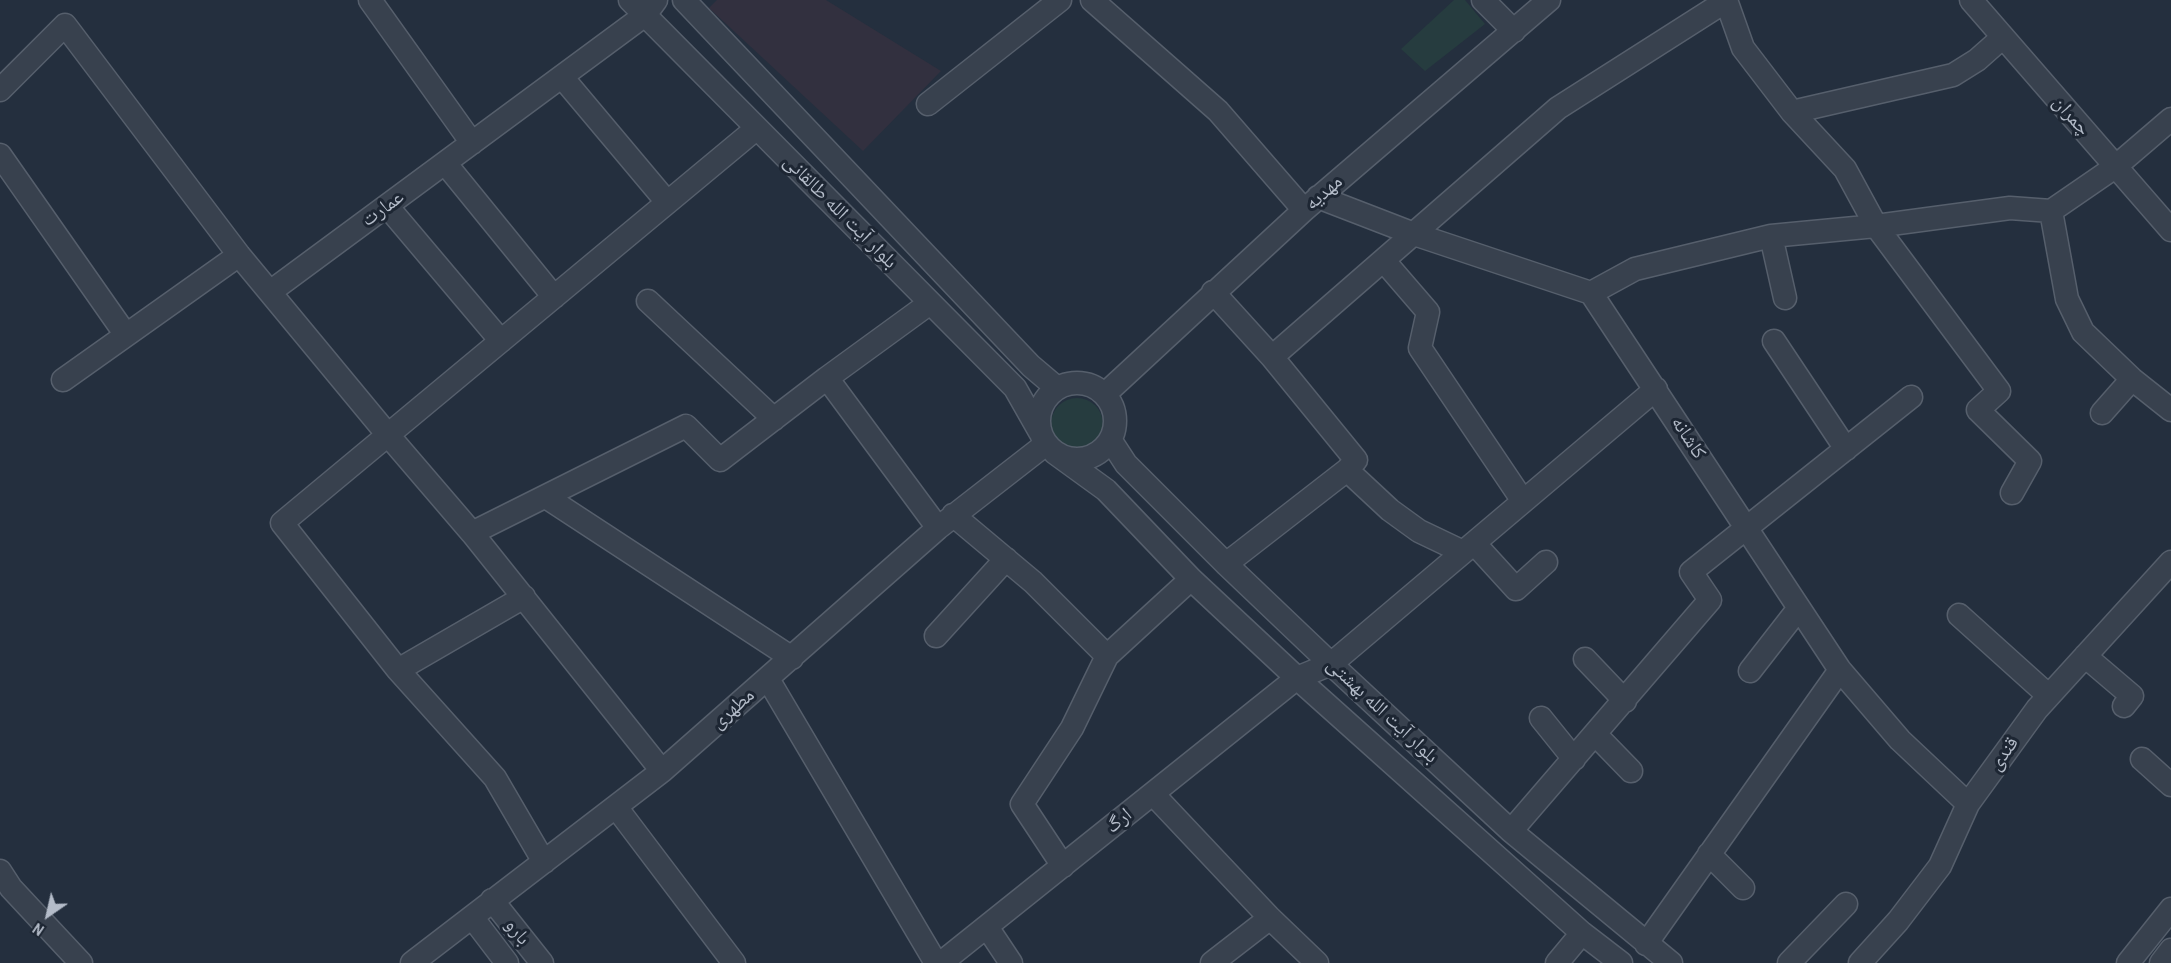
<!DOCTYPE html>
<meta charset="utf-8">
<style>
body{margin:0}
#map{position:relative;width:2171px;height:963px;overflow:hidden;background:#242f3e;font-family:"Archivo Narrow",sans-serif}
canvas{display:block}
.north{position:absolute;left:18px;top:885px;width:60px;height:60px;-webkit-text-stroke:4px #1d2633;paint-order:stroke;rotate:214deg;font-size:16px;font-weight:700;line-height:24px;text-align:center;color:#b4bcc9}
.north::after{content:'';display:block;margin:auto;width:21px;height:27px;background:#b4bcc9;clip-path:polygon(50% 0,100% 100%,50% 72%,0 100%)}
</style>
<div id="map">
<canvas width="2171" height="963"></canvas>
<div class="north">N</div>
</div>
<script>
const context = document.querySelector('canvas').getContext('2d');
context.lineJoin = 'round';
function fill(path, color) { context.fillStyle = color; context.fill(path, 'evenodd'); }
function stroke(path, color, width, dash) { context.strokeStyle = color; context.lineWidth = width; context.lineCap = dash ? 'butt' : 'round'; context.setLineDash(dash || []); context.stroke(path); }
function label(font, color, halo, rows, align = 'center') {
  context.font = font + ' "Archivo Narrow","Noto Naskh Arabic",sans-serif'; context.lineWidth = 6; context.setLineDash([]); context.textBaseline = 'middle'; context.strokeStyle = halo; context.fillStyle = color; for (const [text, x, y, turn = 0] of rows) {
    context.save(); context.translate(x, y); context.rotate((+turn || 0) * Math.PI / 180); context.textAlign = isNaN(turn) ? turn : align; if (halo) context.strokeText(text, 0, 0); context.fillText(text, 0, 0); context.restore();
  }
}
fill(new Path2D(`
 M 717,0 L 826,0 L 941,71 L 863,151 L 709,8 Z`), '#32303f');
fill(new Path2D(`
 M 1454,0 L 1465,0 L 1485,24 L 1425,71 L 1401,49 Z
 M1051 424a26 26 0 1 1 52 0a26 26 0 1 1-52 0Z`), '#263c3f');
const minor = new Path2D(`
 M 370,0 L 472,143
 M 630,0 L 1015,388 L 1040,432
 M 684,0 L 1031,366 L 1057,388
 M 1092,0 L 1218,111 L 1304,210
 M 1483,0 L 1514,31
 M 1726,0 L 1743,48 L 1792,112 L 1845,169 L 1876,226 L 1999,391 L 1978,410 L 2030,461 L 2012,493
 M 1971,0 L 2171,230
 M 562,77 L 667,202
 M 0,90 L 65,25 L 239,255 L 388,435 L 472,533 L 662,771
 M 928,104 L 1060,0
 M 1792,112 L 1953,75 L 1977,60 L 2003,37
 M 0,155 L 126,335
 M 445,163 L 554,297
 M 1318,197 L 1414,234 L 1591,293 L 1840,670 L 1900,740 L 1968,804
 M 387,206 L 501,341
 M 2051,211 L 2067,299 L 2083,332 L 2132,379 L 2171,410
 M 1771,236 L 1785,298
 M 1384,261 L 1428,312 L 1420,348 L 1523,501
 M 270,292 L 645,15 L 656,0
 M 1213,292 L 1272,357 L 1356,460 L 1347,470 L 1226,564
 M 1591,293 L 1635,269 L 1771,236 L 1876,226 L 2010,208 L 2051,211 L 2115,167 L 2171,119
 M 648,301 L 774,419
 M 1774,341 L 1846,449
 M 1272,357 L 1558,108 L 1726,1
 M 827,378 L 938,528
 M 63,380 L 239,255
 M1039 421a38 38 0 1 1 76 0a38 38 0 1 1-76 0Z
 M 1105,394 L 1304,210 L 1549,0
 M 2102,413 L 2132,379
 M 1111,441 L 1126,464 L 1226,564 L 1331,664 L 1511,831 L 1671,963
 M 1055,453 L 1106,490 L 1191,579 L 1297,678 L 1582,933 L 1621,963
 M 1347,470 L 1390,510 L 1419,531 L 1463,552
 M 546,497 L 792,658
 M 953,515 L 1033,582 L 1107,656
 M 472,533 L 686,426 L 720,460 L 827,378 L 930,303
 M 1474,543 L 1516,589 L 1546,562
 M 1959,615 L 2049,696
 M 936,636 L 1006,559
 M 2085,656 L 2132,696 L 2124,706
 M 1585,659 L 1625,701
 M 398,670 L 524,597
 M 1750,671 L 1799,608
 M 768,679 L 936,963
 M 1541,718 L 1574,759
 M 1595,734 L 1631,771
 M 2142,759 L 2171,785
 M 1153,794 L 1270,918 L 1317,963
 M 616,807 L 734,963
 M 1511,831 L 1710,600 L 1691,572 L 1911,397
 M 1709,854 L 1743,888
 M 544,862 L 495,778 L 398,670 L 282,523 L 757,128
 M 1063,866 L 1022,804 L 1072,728 L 1107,656 L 1191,579
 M 0,871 L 11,888 L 81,963
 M 492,900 L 542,963
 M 472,917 L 507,963
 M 987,927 L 1011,963
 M 1646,944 L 1840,670
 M 412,963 L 662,771 L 938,528 L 1046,444
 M 941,963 L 1297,678 L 1331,664 L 1656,389
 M 1212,963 L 1270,918
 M 1557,963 L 1582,933
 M 1789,963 L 1846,904
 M 1860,963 L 1898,921 L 1940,866 L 1968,804 L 2037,709 L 2171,562
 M 2128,963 L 2171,909
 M 2161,963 L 2171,950`);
stroke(minor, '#565f6c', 25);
stroke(minor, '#38414e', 22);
label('20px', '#b4bcc9', '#1d2633', [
 ["چمران",2071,116,49],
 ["مهدیه",1324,193,-41],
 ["عمارت",383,209,-36],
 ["بلوار آیت الله طالقانی",840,212,45],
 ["کاشانه",1688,438,57],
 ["مطهری",733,709,-41],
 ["بلوار آیت الله بهشتی",1382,711,43],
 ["قندی",2004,754,-54],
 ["ارگ",1119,821,-39],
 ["بارو",517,932,51]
]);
</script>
